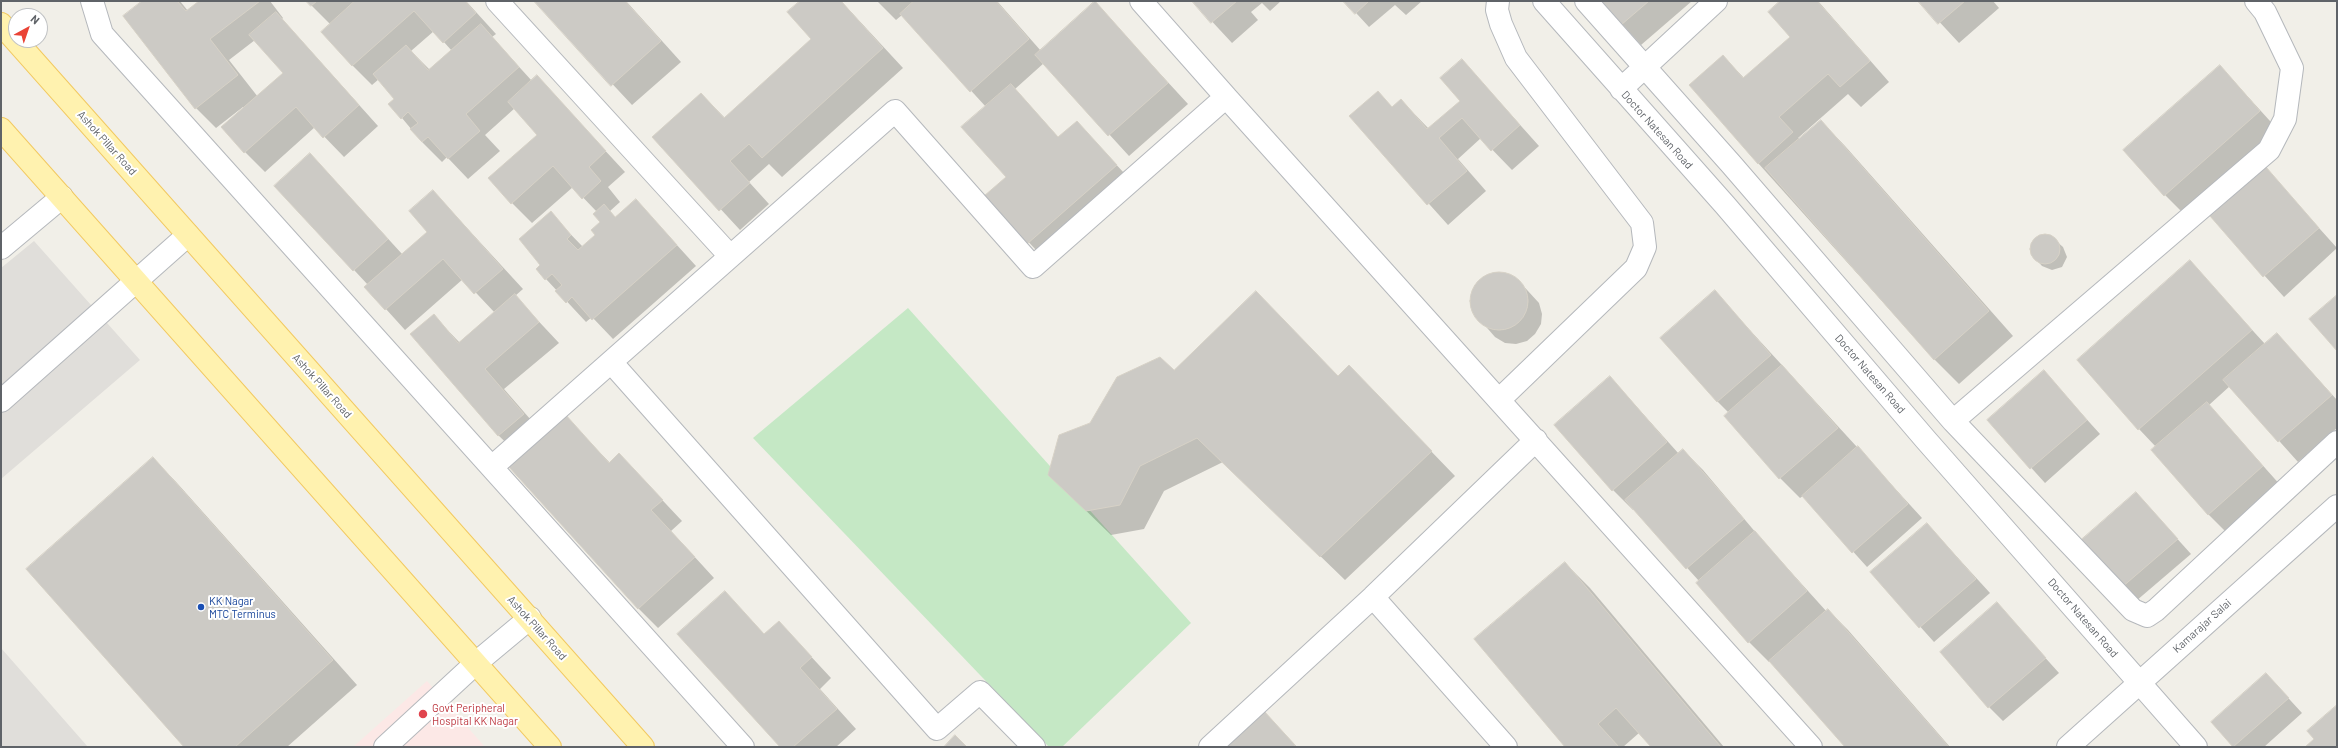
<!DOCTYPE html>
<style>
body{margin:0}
#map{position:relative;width:2338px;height:748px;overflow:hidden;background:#f1efe8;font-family:Barlow,sans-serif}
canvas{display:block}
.frame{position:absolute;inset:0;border:2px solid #5f6368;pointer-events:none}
.north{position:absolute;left:8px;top:8px;width:40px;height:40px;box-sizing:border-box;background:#fff;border:1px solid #bfc1c3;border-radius:50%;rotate:40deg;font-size:11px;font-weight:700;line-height:16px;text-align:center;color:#5f6368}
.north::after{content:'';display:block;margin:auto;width:14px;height:18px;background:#ea4335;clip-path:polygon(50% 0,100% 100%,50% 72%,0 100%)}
</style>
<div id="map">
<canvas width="2338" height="748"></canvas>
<div class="frame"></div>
<div class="north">N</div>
</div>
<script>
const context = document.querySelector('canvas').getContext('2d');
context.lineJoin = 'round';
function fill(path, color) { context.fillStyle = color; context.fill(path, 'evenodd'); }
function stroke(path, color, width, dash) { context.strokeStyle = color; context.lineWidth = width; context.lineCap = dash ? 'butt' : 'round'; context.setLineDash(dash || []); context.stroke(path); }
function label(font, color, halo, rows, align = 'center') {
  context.font = font + ' Barlow,sans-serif'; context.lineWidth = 4; context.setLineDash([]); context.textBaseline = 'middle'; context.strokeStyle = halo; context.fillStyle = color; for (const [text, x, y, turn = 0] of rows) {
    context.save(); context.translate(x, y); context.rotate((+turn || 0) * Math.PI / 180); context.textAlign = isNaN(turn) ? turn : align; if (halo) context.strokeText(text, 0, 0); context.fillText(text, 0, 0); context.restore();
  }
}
fill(new Path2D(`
 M 34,241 L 140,360 L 1,479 L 1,268 Z
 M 1,648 L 88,747 L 1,747 Z`), '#e0deda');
fill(new Path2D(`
 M 427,681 L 485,747 L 353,747 Z`), '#fce8e6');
fill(new Path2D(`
 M 908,308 L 1191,623 L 1062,747 L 1049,747 L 753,438 Z`), '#c5e8c5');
fill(new Path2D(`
 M 144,1 L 180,1 L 188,11 L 201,1 L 270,1 L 283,18 L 282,19 L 378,126 L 344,157 L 315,127 L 265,172 L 245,152 L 243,107 L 216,128 L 196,108 L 124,17 ZM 255,40 L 284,73 L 258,97 L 229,60 Z
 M 307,1 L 466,1 L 496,34 L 492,37 L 532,81 L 537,77 L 625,172 L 608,187 L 620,202 L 610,211 L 616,218 L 636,200 L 696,266 L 613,339 L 592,317 L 586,322 L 546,279 L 542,265 L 550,213 L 583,247 L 597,235 L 601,222 L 597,212 L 573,187 L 532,223 L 512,203 L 539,135 L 515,108 L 485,135 L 500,151 L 468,179 L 447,157 L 442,162 L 422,142 L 402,118 L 395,99 L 379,79 L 372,85 L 352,65 L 331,25 ZM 434,31 L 452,51 L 430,70 L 411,51 Z
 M 535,1 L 626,1 L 681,62 L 632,105 Z
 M 801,1 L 841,1 L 903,68 L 782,177 L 769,164 L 749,182 L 769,204 L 740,230 L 654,137 L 701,94 L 725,118 L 813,39 Z
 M 877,1 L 997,1 L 1041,51 L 1095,3 L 1188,104 L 1129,156 L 1044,63 L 1015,89 L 1059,138 L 1077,122 L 1136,186 L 1048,263 L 986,196 L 1007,177 L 986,107 L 902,15 L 896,20 Z
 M 1193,1 L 1281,1 L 1270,11 L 1262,3 L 1251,12 L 1258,20 L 1232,43 Z
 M 1345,1 L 1422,1 L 1406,15 L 1395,5 L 1369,27 Z
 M 1601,1 L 1692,1 L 1641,45 Z
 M 1781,1 L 1818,1 L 1889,82 L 1861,107 L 1848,94 L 1798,138 L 1800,139 L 1821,121 L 1845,146 L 2013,336 L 1959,384 L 1934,359 L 1758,163 L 1723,56 L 1744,78 L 1791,37 Z
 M 1920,1 L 1993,1 L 1999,8 L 1959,43 Z
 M 1462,60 L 1539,146 L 1512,170 L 1481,138 L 1458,159 L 1486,191 L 1448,225 L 1350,116 L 1378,93 L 1393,108 L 1401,100 L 1429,129 L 1461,101 Z
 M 2220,66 L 2280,132 L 2185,215 L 2165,195 Z
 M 324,169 L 403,255 L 429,232 L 433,191 L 523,289 L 515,296 L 559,343 L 504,389 L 544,435 L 565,416 L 610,463 L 619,454 L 682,521 L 671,531 L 714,578 L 658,628 L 638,608 L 519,455 L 498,435 L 434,316 L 460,343 L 495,313 L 463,279 L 405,330 L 366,287 L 368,285 L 276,186 Z
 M 2266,169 L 2337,248 L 2284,297 L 2211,217 Z
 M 2045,235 L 2055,240 L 2063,247 L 2067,257 L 2062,267 L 2052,270 L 2042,266 L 2035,258 L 2031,249 L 2036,239 Z
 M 2190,262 L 2265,344 L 2277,334 L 2337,400 L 2337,428 L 2298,462 L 2230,386 L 2209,405 L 2282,487 L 2228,534 L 2208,514 L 2156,447 L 2139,429 Z
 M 1496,272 L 1508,274 L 1517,279 L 1539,303 L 1542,314 L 1541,324 L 1535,334 L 1527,341 L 1516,344 L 1505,343 L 1495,337 L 1474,313 L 1470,303 L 1472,292 L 1477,282 L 1486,275 Z
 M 1715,292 L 1922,518 L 1867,567 L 1803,496 L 1800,498 L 1780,478 L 1726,416 L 1729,413 L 1717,401 Z
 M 1174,371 L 1338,377 L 1373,391 L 1455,476 L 1345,580 L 1223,462 L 1164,491 L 1144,529 L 1111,535 L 1074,499 Z
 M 2044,372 L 2100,434 L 2045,483 L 1988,420 Z
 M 1610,377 L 1679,454 L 1683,450 L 1703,470 L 1762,540 L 1827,612 L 1828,610 L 1848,630 L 1950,747 L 1846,747 L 1770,661 L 1769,662 L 1749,642 L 1697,583 L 1699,581 L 1634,509 L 1633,510 L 1613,490 Z
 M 153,458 L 177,483 L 357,685 L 287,747 L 185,747 Z
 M 2136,493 L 2191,554 L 2136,601 L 2122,587 Z
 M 1927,524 L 1990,593 L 1934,642 L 1872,573 Z
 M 1565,563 L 1590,588 L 1724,747 L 1652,747 L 1639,733 L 1623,747 L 1566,747 Z
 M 725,593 L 765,635 L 779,622 L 831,678 L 820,689 L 856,729 L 836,747 L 781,747 Z
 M 1997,604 L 2059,673 L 2003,721 L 1989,707 Z
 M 2280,689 L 2302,713 L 2264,747 L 2234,747 L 2212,722 Z
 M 1264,712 L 1297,747 L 1231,747 Z`), '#0003');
const building = new Path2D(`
 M 142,1 L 177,1 L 186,11 L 199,1 L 260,1 L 210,39 L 238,75 L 195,109 L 123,16 Z
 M 306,1 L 317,1 L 311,6 Z
 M 355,1 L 465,1 L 476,13 L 443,43 L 414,11 L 352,66 L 321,32 Z
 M 534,1 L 625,1 L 661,41 L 611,86 Z
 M 800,1 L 841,1 L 883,48 L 762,158 L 749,144 L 730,161 L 750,183 L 719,211 L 652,137 L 701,93 L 724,118 L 811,39 L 787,12 Z
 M 914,1 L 996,1 L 1029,39 L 970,92 L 900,14 Z
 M 1095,1 L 1168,83 L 1108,136 L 1035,55 Z
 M 1192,1 L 1237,1 L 1211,23 Z
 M 1343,1 L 1369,1 L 1355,14 Z
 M 1599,1 L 1649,1 L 1621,25 Z
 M 1780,1 L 1817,1 L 1870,61 L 1840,87 L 1828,74 L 1779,117 L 1793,132 L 1758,164 L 1689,85 L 1723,55 L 1743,78 L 1790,37 L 1768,12 Z
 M 1918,1 L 1965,1 L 1938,24 Z
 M 276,12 L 359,105 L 323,138 L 296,107 L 244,153 L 221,127 L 283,73 L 249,35 Z
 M 481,24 L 519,67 L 466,114 L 480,131 L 448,159 L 428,137 L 422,142 L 410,129 L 418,123 L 408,112 L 401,119 L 388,104 L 394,99 L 373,74 L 406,45 L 428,70 Z
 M 1462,59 L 1520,125 L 1491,151 L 1462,118 L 1439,138 L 1467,171 L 1427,205 L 1349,116 L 1378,91 L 1392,107 L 1401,99 L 1427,129 L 1460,101 L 1440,78 Z
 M 2220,65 L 2260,111 L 2164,196 L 2123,150 Z
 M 537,75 L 606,151 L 589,167 L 601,181 L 582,199 L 553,166 L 511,204 L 488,178 L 537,135 L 508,102 Z
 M 1011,84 L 1058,137 L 1077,121 L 1117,165 L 1027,244 L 984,196 L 1006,177 L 961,127 Z
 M 1821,120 L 1989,311 L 1934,360 L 1765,168 Z
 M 310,153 L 388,239 L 353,271 L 274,186 Z
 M 2266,167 L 2319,228 L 2263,277 L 2210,216 Z
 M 433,190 L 503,269 L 474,294 L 443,259 L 385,310 L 364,287 L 427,232 L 409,211 Z
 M 636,199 L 677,245 L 592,320 L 572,297 L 566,303 L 555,291 L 562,285 L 552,274 L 545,280 L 536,269 L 540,265 L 519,239 L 551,211 L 571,235 L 567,239 L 578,250 L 595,235 L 591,230 L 600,222 L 593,214 L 604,204 L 615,217 Z
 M2030 249a15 15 0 1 1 30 0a15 15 0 1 1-30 0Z
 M 2190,260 L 2252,330 L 2138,430 L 2077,360 Z
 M1470 301a29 29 0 1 1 58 0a29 29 0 1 1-58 0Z
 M 1715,290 L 1771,355 L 1717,402 L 1660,338 Z
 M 1256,291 L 1338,376 L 1349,365 L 1432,451 L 1320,557 L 1197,438 L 1140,466 L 1120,505 L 1086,511 L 1048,475 L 1059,435 L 1090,423 L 1117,377 L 1160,357 L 1174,370 Z
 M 515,294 L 539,322 L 485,369 L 524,414 L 498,436 L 410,334 L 434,314 L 458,343 Z
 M 2337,295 L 2337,351 L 2309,319 Z
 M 2277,333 L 2332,395 L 2278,442 L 2223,380 Z
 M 1782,365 L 1838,428 L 1779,479 L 1724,416 Z
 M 2044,370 L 2087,420 L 2030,469 L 1987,420 Z
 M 1610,376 L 1667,442 L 1612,491 L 1554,425 Z
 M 2207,402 L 2263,466 L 2208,515 L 2151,450 Z
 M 565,414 L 609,463 L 619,453 L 663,500 L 651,510 L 695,557 L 638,609 L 508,466 Z
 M 1858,446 L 1908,504 L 1852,553 L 1802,496 Z
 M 1683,449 L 1744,519 L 1686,569 L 1625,500 Z
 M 153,457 L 333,660 L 235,747 L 184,747 L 26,569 Z
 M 2136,492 L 2178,539 L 2121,588 L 2080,541 Z
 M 1927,523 L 1976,579 L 1919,628 L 1870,572 Z
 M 1755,531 L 1807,591 L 1748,643 L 1696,583 Z
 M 1565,562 L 1721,747 L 1651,747 L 1616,708 L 1598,724 L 1619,747 L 1565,747 L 1474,639 Z
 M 725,591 L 764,634 L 779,621 L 812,657 L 800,668 L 837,709 L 793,747 L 780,747 L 677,634 Z
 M 1997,602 L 2046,658 L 1988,708 L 1940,652 Z
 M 1828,609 L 1949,747 L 1845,747 L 1769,661 Z
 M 2266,673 L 2289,698 L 2233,747 L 2211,722 Z
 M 2337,705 L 2337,747 L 2305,747 L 2314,739 L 2307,731 Z
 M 1264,711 L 1295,745 L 1293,747 L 1230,747 L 1227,744 Z
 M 955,735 L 967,747 L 944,747 Z`);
fill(building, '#cccac5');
stroke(building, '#d6d1c6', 1);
const minor = new Path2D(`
 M 92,1 L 102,34 L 743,747
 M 497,1 L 730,256
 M 1498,1 L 1497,10 L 1501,24 L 1516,58 L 1642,223 L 1645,247 L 1636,268 L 1499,400
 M 1544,1 L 1725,205 L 1926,440 L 2196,747
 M 1586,1 L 1731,164 L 1953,421 L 2133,610 L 2147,616 L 2156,610 L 2337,442
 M 1621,89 L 1716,1
 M 1226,97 L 1811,747
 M 1,248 L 62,197
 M 611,362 L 937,729 L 980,692 L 1034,747
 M 1,401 L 188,235
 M 1953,421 L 2269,150 L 2285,119 L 2292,68 L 2265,12 L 2256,1
 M 492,467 L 895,111 L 1033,267 L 1226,97 L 1141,1
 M 1373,597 L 1506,747
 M 385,747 L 476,663 L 530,618
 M 1210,747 L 1373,597 L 1536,440
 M 2068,747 L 2337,506`);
const major = new Path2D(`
 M 1,24 L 643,747
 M 1,129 L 550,747`);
stroke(minor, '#b5b8bc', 24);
stroke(major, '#f2c960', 24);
stroke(minor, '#fff', 22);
stroke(major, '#fff2af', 22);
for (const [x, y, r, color] of [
 [201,607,4,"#1a4fb4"],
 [423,714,5,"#e0444e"]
]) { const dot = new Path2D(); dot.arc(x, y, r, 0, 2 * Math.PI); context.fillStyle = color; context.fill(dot); stroke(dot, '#fff', 1.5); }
label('11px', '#5f6368', '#fff', [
 ["Doctor Natesan Road",1657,130,48],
 ["Ashok Pillar Road",107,143,48],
 ["Doctor Natesan Road",1870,374,49],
 ["Ashok Pillar Road",322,386,48],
 ["Doctor Natesan Road",2083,618,49],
 ["Kamarajar Salai",2202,626,-42],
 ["Ashok Pillar Road",537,628,48]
]);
label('11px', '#164399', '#fff', [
 ["KK Nagar",209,601],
 ["MTC Terminus",209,614]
], 'left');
label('11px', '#be3a42', '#fff', [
 ["Govt Peripheral",432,708],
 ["Hospital KK Nagar",432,721]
], 'left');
</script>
